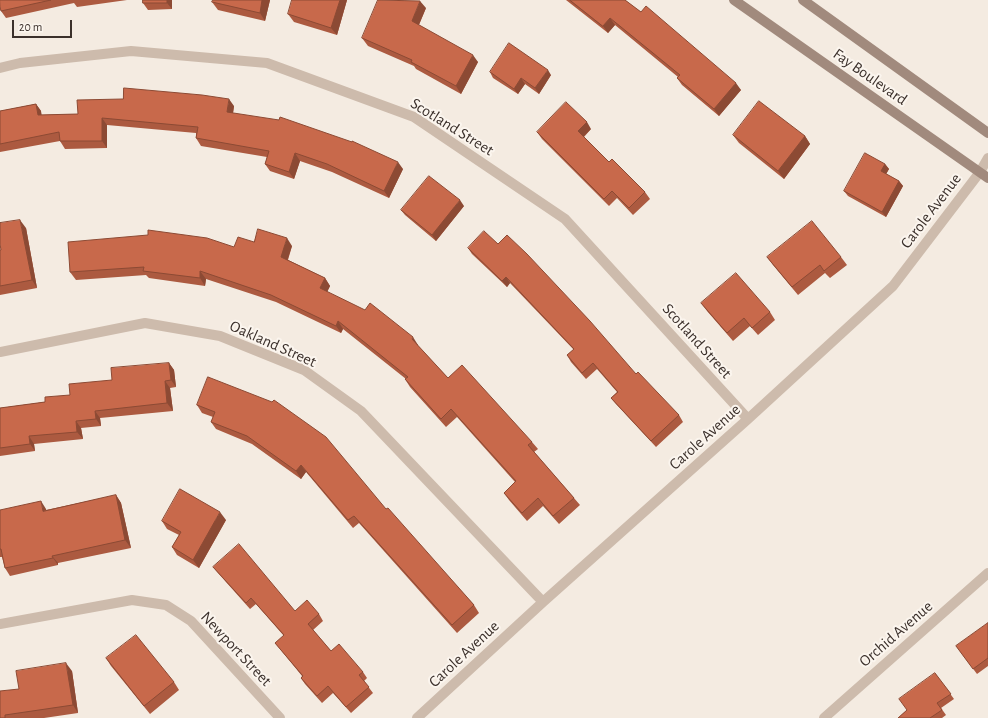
<!DOCTYPE html>
<style>
body{margin:0}
#map{position:relative;width:988px;height:718px;overflow:hidden;background:#f4ebe1;font-family:"Alegreya Sans",sans-serif}
canvas{display:block}
.scale{position:absolute;left:12px;top:20px;width:60px;height:18px;box-sizing:border-box;border:2px solid #3b302b;border-top:0;padding-left:5px;font-size:12px;line-height:14px;white-space:nowrap;color:#3b302b;-webkit-text-stroke:3px #fbf5ee;paint-order:stroke}
</style>
<div id="map">
<canvas width="988" height="718"></canvas>
<div class="scale">20 m</div>
</div>
<script>
const context = document.querySelector('canvas').getContext('2d');
context.lineJoin = 'round';
function stroke(path, color, width, dash) { context.strokeStyle = color; context.lineWidth = width; context.lineCap = dash ? 'butt' : 'round'; context.setLineDash(dash || []); context.stroke(path); }
function fill(path, color) { context.fillStyle = color; context.fill(path, 'evenodd'); }
function label(font, color, halo, rows, align = 'center') {
  context.font = font + ' "Alegreya Sans",sans-serif'; context.lineWidth = 4; context.setLineDash([]); context.textBaseline = 'middle'; context.strokeStyle = halo; context.fillStyle = color; for (const [text, x, y, turn = 0] of rows) {
    context.save(); context.translate(x, y); context.rotate((+turn || 0) * Math.PI / 180); context.textAlign = isNaN(turn) ? turn : align; if (halo) context.strokeText(text, 0, 0); context.fillText(text, 0, 0); context.restore();
  }
}
stroke(new Path2D(`
 M 0,68 L 20,63 L 131,51 L 267,63 L 414,117 L 565,219 L 748,419
 M 0,352 L 145,323 L 220,336 L 304,370 L 361,411 L 543,602
 M 0,624 L 132,600 L 166,605 L 191,621 L 280,718
 M 417,718 L 543,602 L 748,419 L 893,286 L 980,172 L 988,158
 M 824,718 L 988,573`), '#cdbbac', 10);
stroke(new Path2D(`
 M 734,0 L 988,178
 M 803,0 L 988,133`), '#a18a7d', 10);
fill(new Path2D(`
 M 0,0 L 127,0 L 77,7 L 74,3 L 6,18 L 1,11 Z
 M 172,0 L 172,9 L 148,10 L 143,3 Z
 M 270,0 L 265,21 L 218,10 L 212,2 Z
 M 347,0 L 337,35 L 294,22 L 288,14 Z
 M 566,0 L 625,0 L 741,90 L 719,116 L 682,85 L 677,78 L 678,77 L 615,25 L 608,33 Z
 M 426,8 L 419,25 L 478,62 L 461,94 L 416,69 L 414,66 L 368,46 L 362,38 Z
 M 490,72 L 551,75 L 539,94 L 525,84 L 518,94 L 493,78 Z
 M 36,104 L 41,111 L 41,115 L 78,114 L 234,106 L 233,113 L 403,169 L 389,198 L 332,172 L 300,161 L 294,179 L 270,171 L 265,164 L 267,157 L 201,146 L 196,138 L 196,133 L 107,125 L 107,148 L 65,149 L 60,141 L 0,152 L 0,111 Z
 M 591,129 L 584,137 L 609,162 L 645,192 L 650,199 L 633,215 L 617,198 L 609,206 L 542,139 L 537,132 Z
 M 733,135 L 805,136 L 810,144 L 784,179 L 739,143 Z
 M 885,164 L 889,169 L 886,174 L 899,181 L 903,186 L 886,217 L 848,196 L 844,191 Z
 M 464,206 L 436,241 L 405,215 L 401,210 Z
 M 26,228 L 37,288 L 0,295 L 0,250 L 1,250 Z
 M 254,242 L 292,246 L 288,260 L 325,278 L 330,286 L 327,292 L 418,345 L 418,346 L 448,378 L 532,442 L 538,449 L 534,452 L 574,498 L 580,505 L 559,524 L 543,506 L 527,521 L 509,500 L 504,493 L 515,482 L 457,417 L 446,427 L 410,387 L 405,379 L 406,379 L 343,329 L 341,333 L 276,302 L 206,279 L 205,286 L 149,278 L 146,275 L 76,280 L 70,272 L 234,247 Z
 M 468,248 L 636,374 L 679,415 L 683,422 L 656,447 L 616,404 L 611,398 L 617,392 L 597,369 L 586,379 L 571,362 L 567,355 L 574,350 L 510,283 L 507,287 L 472,254 Z
 M 767,257 L 841,257 L 847,265 L 830,278 L 825,273 L 798,295 L 773,265 Z
 M 701,303 L 770,312 L 775,320 L 758,335 L 750,326 L 733,341 L 707,311 Z
 M 169,363 L 174,370 L 176,387 L 170,388 L 173,411 L 100,418 L 101,426 L 81,428 L 83,439 L 34,444 L 35,451 L 0,456 L 0,408 L 45,402 L 70,395 L 112,380 Z
 M 208,377 L 386,509 L 474,605 L 479,613 L 457,633 L 359,523 L 353,528 L 306,472 L 301,479 L 252,444 L 216,429 L 211,422 L 213,417 L 202,413 L 197,405 Z
 M 116,495 L 121,503 L 131,548 L 58,563 L 58,565 L 10,576 L 5,568 L 2,557 L 0,557 L 0,510 L 46,509 L 46,510 Z
 M 226,520 L 199,568 L 177,555 L 172,547 L 179,535 L 167,529 L 162,521 Z
 M 213,567 L 295,611 L 319,614 L 323,621 L 313,630 L 331,651 L 363,672 L 367,678 L 364,681 L 373,693 L 351,713 L 333,693 L 322,703 L 305,684 L 301,678 L 302,676 L 280,649 L 275,643 L 284,636 L 256,604 L 250,609 L 218,573 Z
 M 988,623 L 988,666 L 977,674 L 956,646 Z
 M 106,658 L 174,682 L 179,690 L 150,714 L 111,666 Z
 M 72,671 L 78,713 L 44,718 L 0,718 L 19,689 Z
 M 935,673 L 954,699 L 941,708 L 946,715 L 942,718 L 898,718 L 907,710 Z`), '#ac5a40');
fill(new Path2D(`
 M 167,0 L 172,0 L 172,9 L 167,3 Z
 M 262,0 L 270,0 L 265,21 L 260,13 Z
 M 340,0 L 347,0 L 337,35 L 331,28 Z
 M 420,1 L 426,8 L 417,29 L 412,21 Z
 M 610,18 L 615,25 L 608,33 L 603,26 Z
 M 473,55 L 478,62 L 461,94 L 456,86 Z
 M 548,70 L 551,75 L 539,94 L 535,88 Z
 M 521,78 L 525,84 L 518,94 L 514,89 Z
 M 736,83 L 741,90 L 719,116 L 714,109 Z
 M 229,99 L 234,106 L 232,120 L 227,112 Z
 M 36,104 L 41,111 L 43,122 L 38,115 Z
 M 102,118 L 107,125 L 107,148 L 102,141 Z
 M 587,122 L 591,129 L 582,138 L 578,131 Z
 M 805,136 L 810,144 L 784,179 L 778,171 Z
 M 295,153 L 300,161 L 294,179 L 289,172 Z
 M 398,162 L 403,169 L 389,198 L 384,191 Z
 M 885,164 L 889,169 L 885,176 L 881,171 Z
 M 899,181 L 903,186 L 886,217 L 882,212 Z
 M 460,200 L 464,206 L 436,241 L 432,235 Z
 M 20,220 L 26,228 L 37,288 L 32,280 Z
 M 287,238 L 292,246 L 286,264 L 281,257 Z
 M 200,271 L 206,279 L 205,286 L 200,278 Z
 M 506,277 L 510,283 L 507,287 L 502,281 Z
 M 325,278 L 330,286 L 325,296 L 320,288 Z
 M 338,321 L 343,329 L 341,333 L 336,326 Z
 M 413,337 L 418,345 L 417,347 L 412,339 Z
 M 169,363 L 174,370 L 176,387 L 171,380 Z
 M 165,381 L 170,388 L 173,411 L 167,403 Z
 M 95,411 L 100,418 L 101,426 L 96,419 Z
 M 76,421 L 81,428 L 83,439 L 77,432 Z
 M 29,436 L 34,444 L 35,451 L 30,444 Z
 M 301,465 L 306,472 L 301,479 L 296,471 Z
 M 116,495 L 121,503 L 131,548 L 125,540 Z
 M 41,501 L 46,509 L 48,518 L 43,511 Z
 M 220,512 L 226,520 L 199,568 L 193,560 Z
 M 52,556 L 58,563 L 58,565 L 53,558 Z
 M 66,663 L 72,671 L 78,713 L 73,705 Z`), '#8c4a34');
const building = new Path2D(`
 M 0,0 L 51,0 L 1,11 L 0,7 Z
 M 143,0 L 167,0 L 167,3 L 143,3 Z
 M 213,0 L 262,0 L 260,13 L 212,2 Z
 M 292,0 L 340,0 L 331,28 L 288,14 Z
 M 378,0 L 420,1 L 412,21 L 473,55 L 456,86 L 411,62 L 412,60 L 362,38 Z
 M 570,0 L 625,0 L 641,12 L 646,6 L 736,83 L 714,109 L 677,78 L 680,75 L 610,18 L 603,26 Z
 M 509,43 L 548,70 L 535,88 L 521,78 L 514,89 L 490,72 Z
 M 124,88 L 202,95 L 229,99 L 227,112 L 279,120 L 280,117 L 352,142 L 352,141 L 398,162 L 384,191 L 327,164 L 295,153 L 289,172 L 265,164 L 269,151 L 196,138 L 198,127 L 102,118 L 102,141 L 60,141 L 59,132 L 0,144 L 0,111 L 36,104 L 38,115 L 78,114 L 77,100 L 123,99 Z
 M 759,101 L 805,136 L 778,171 L 733,135 Z
 M 566,102 L 587,122 L 578,131 L 609,162 L 612,159 L 645,192 L 629,208 L 612,191 L 604,199 L 537,132 Z
 M 865,153 L 885,164 L 881,171 L 899,181 L 882,212 L 844,191 Z
 M 429,176 L 460,200 L 432,235 L 401,210 Z
 M 20,220 L 32,280 L 0,286 L 0,250 L 1,250 L 0,244 L 0,223 Z
 M 812,221 L 841,257 L 824,271 L 820,265 L 792,287 L 767,257 Z
 M 258,229 L 287,238 L 281,257 L 325,278 L 320,288 L 365,310 L 370,303 L 413,337 L 412,339 L 448,378 L 462,365 L 532,442 L 528,445 L 574,498 L 553,516 L 538,498 L 522,513 L 504,493 L 516,481 L 451,409 L 441,419 L 405,379 L 408,377 L 338,321 L 336,326 L 271,295 L 200,271 L 200,278 L 143,271 L 144,267 L 70,272 L 68,242 L 148,235 L 148,230 L 207,238 L 234,247 L 238,237 L 254,242 Z
 M 484,231 L 498,244 L 507,235 L 527,254 L 590,321 L 636,374 L 638,372 L 679,415 L 651,441 L 611,398 L 618,392 L 593,363 L 582,373 L 567,355 L 574,349 L 506,277 L 502,281 L 468,248 Z
 M 736,273 L 770,312 L 752,328 L 744,318 L 727,333 L 701,303 Z
 M 169,363 L 171,380 L 165,381 L 167,403 L 95,411 L 96,419 L 76,421 L 77,432 L 29,436 L 30,444 L 0,448 L 0,408 L 45,402 L 45,397 L 70,395 L 69,384 L 112,380 L 111,368 Z
 M 208,377 L 272,402 L 274,400 L 326,437 L 386,509 L 388,508 L 474,605 L 452,625 L 354,516 L 348,520 L 301,465 L 296,471 L 247,436 L 211,422 L 215,412 L 197,405 Z
 M 180,489 L 220,512 L 193,560 L 172,547 L 181,532 L 162,521 Z
 M 116,495 L 125,540 L 52,556 L 53,558 L 5,568 L 1,549 L 0,549 L 0,510 L 41,501 L 43,511 Z
 M 239,544 L 295,611 L 307,600 L 319,614 L 308,624 L 331,651 L 339,644 L 363,672 L 359,675 L 369,687 L 346,707 L 328,686 L 317,696 L 301,678 L 303,676 L 275,643 L 284,635 L 251,598 L 246,603 L 213,567 Z
 M 988,623 L 988,658 L 973,669 L 956,646 Z
 M 136,635 L 174,682 L 144,706 L 106,658 Z
 M 66,663 L 73,705 L 5,715 L 5,718 L 0,718 L 0,691 L 19,689 L 16,671 Z
 M 935,673 L 951,694 L 937,703 L 942,710 L 930,718 L 898,718 L 907,710 L 899,699 Z`);
fill(building, '#c8694b');
stroke(building, '#8c4a34', 1);
label('16px', '#3b302b', '#fbf5ee', [
 ["Fay Boulevard",870,77,35],
 ["Scotland Street",452,127,32],
 ["Carole Avenue",931,211,-53],
 ["Scotland Street",697,341,48],
 ["Oakland Street",273,344,24],
 ["Carole Avenue",705,437,-42],
 ["Orchid Avenue",896,634,-41],
 ["Newport Street",236,649,47],
 ["Carole Avenue",464,654,-43]
]);
</script>
